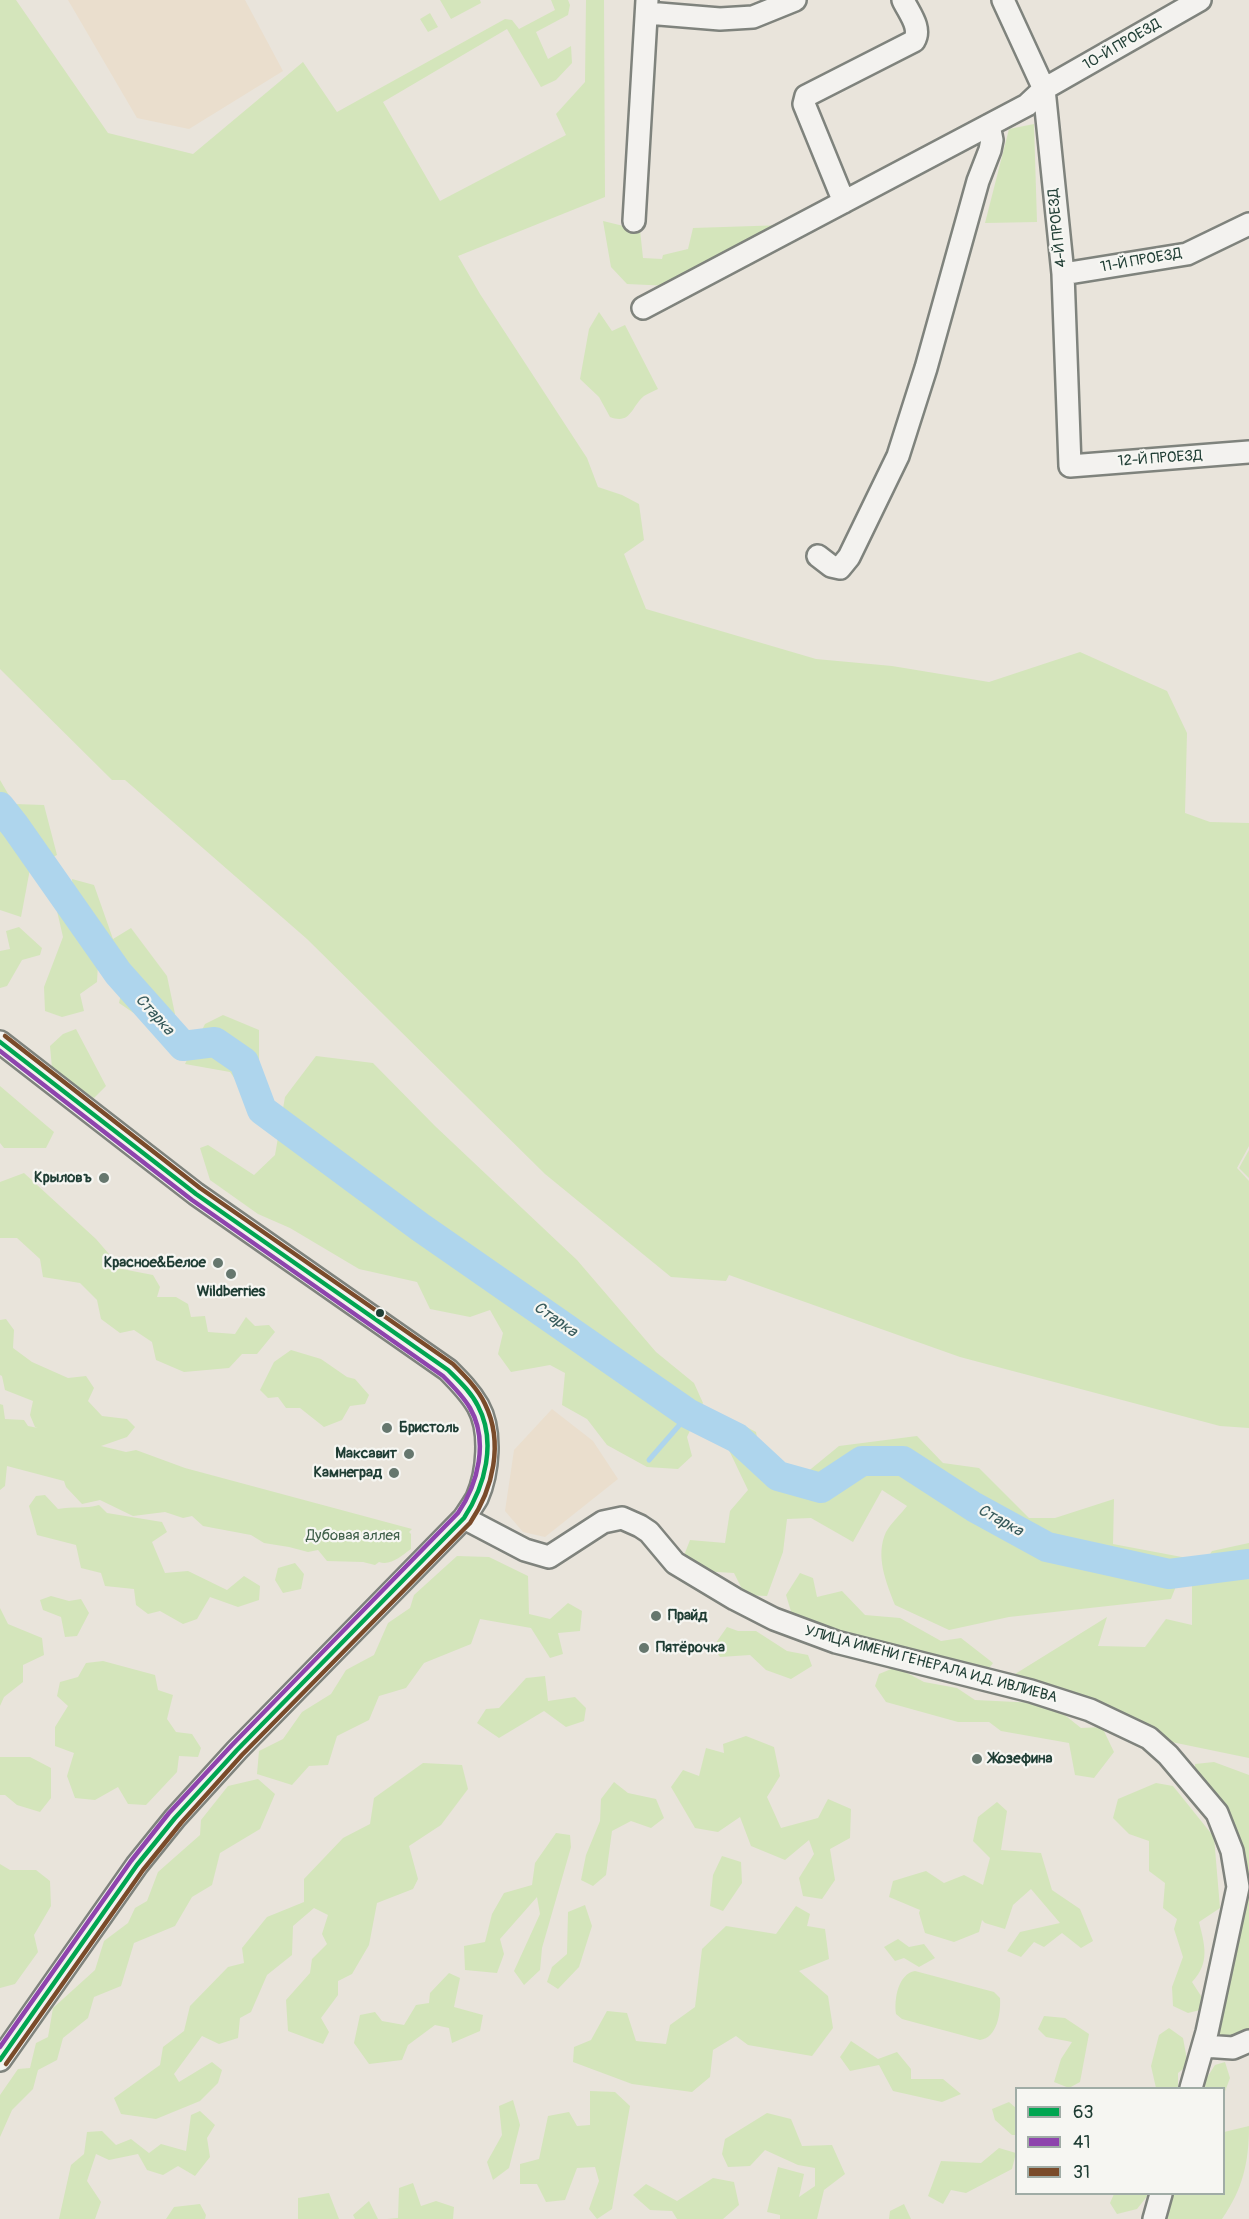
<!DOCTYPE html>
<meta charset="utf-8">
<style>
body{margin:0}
#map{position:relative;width:1249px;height:2219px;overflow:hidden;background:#e9e4db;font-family:Pangolin,sans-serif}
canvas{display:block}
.legend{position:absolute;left:1015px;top:2087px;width:210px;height:108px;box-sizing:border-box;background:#f6f6f2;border:2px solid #a0aca6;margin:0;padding:8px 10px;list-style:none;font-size:18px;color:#1f3d34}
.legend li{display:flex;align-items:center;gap:12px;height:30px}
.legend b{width:30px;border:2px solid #a0aca6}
</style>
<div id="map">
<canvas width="1249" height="2219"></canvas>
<ul class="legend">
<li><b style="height:8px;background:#00a651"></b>63</li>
<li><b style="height:8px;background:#8e44ad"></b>41</li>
<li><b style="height:8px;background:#7a4b2a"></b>31</li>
</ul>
</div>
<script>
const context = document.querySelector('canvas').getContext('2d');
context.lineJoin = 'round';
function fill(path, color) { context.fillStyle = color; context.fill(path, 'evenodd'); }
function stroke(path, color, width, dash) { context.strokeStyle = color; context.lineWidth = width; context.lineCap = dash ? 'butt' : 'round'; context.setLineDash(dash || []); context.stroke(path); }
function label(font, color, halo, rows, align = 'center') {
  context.font = font + ' Pangolin,sans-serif'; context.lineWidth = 4.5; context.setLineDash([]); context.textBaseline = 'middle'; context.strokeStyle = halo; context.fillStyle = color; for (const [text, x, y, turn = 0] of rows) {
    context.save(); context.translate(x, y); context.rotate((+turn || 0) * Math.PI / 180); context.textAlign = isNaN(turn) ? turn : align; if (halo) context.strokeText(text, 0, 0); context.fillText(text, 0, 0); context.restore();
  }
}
fill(new Path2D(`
 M 68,0 L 245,0 L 283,71 L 189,129 L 137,118 Z
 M 552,1409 L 593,1441 L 618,1479 L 545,1537 L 523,1532 L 505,1511 L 514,1450 Z`), '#eadecd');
fill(new Path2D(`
 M 0,0 L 16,0 L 108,133 L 193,154 L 303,62 L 337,112 L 505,19 L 512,20 L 519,29 L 555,10 L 551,0 L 568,0 L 570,5 L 568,15 L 536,32 L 548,59 L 571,46 L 572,63 L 556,80 L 541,87 L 507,29 L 383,102 L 440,201 L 566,135 L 556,114 L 585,82 L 586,0 L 604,0 L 605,197 L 458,256 L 480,294 L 587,458 L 598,487 L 622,495 L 639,504 L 644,540 L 624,554 L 646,609 L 816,659 L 892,666 L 989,682 L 1080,652 L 1167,691 L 1187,733 L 1185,813 L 1210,822 L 1249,823 L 1249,1146 L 1237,1168 L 1249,1181 L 1249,1428 L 1220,1426 L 960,1357 L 729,1275 L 726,1281 L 671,1277 L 545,1174 L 307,939 L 125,780 L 112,780 L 0,669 Z
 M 440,0 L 480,0 L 481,3 L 451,19 Z
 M 430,13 L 438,27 L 428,32 L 420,19 Z
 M 1034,124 L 1037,222 L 985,223 L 1009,129 Z
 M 603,221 L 640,230 L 643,258 L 662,259 L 663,255 L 688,249 L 693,228 L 785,225 L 671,286 L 627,284 L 611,267 Z
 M 599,312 L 612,331 L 625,325 L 658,389 C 653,391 648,394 644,396 C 631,407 631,425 610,417 L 599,397 L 580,379 L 589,329 Z
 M 0,780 L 14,804 L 44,805 L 57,855 L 30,869 L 21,917 L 0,910 Z
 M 72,879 L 94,885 L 113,939 L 131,928 L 167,976 L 175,1014 L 163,1033 L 119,1003 L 122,989 L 98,964 L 97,982 L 80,994 L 84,1011 L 62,1017 L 45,1011 L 44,987 L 63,937 L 57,911 L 73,896 Z
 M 19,927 L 42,948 L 40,955 L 22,960 L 7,986 L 0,988 L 0,951 L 10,949 L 6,931 Z
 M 223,1015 L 259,1030 L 259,1077 L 250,1100 L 230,1072 L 185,1064 L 205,1024 Z
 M 76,1029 L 106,1086 L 94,1098 L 71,1084 L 52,1068 L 50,1046 L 63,1034 Z
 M 316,1056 L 373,1063 L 435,1126 L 577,1260 L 656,1352 L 694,1383 L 703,1403 L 687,1437 L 692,1456 L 678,1469 L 647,1467 L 607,1445 L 587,1419 L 562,1405 L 565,1373 L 550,1365 L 511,1372 L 498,1354 L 503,1333 L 490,1310 L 470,1317 L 430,1309 L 417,1282 L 359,1269 L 290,1228 L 258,1214 L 210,1180 L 200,1148 L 208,1145 L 254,1175 L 275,1155 L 285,1097 Z
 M 0,1086 L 54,1132 L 46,1148 L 4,1148 L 0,1143 Z
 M 1249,1150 L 1249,1178 L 1239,1168 Z
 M 24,1173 L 96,1239 L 122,1269 L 153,1275 L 160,1287 L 157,1297 L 176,1297 L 188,1304 L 191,1317 L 205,1316 L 208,1332 L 235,1334 L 246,1317 L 255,1326 L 269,1325 L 275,1332 L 257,1354 L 242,1354 L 229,1368 L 184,1372 L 156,1360 L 152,1342 L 134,1330 L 120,1333 L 101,1319 L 97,1300 L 80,1283 L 43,1277 L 40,1259 L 17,1238 L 0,1238 L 0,1182 Z
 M 6,1319 L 14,1330 L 13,1348 L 32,1362 L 68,1378 L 86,1376 L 94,1388 L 88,1401 L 102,1416 L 127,1419 L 135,1427 L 127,1437 L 101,1446 L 126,1452 L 136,1450 L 185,1468 L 412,1529 L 409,1532 L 411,1534 L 411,1549 C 401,1556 391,1566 379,1562 L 375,1565 L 363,1562 L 327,1561 L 318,1550 L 308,1552 L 289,1547 L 264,1543 L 251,1535 L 203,1526 L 192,1516 L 183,1518 L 165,1512 L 133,1516 L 100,1500 L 82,1504 L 66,1487 L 64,1481 L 7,1466 L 5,1486 L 0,1490 L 0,1404 L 3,1405 L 5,1419 L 24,1420 L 28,1426 L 38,1428 L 35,1427 L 30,1415 L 33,1401 L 5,1390 L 2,1376 L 0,1375 L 0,1320 Z
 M 291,1350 L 321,1359 L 347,1377 L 355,1379 L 369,1395 L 365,1404 L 350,1406 L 342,1420 L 324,1427 L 300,1408 L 286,1408 L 278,1397 L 268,1398 L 260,1390 L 274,1362 Z
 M 741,1424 L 756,1432 L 763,1468 L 806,1473 L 839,1446 L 917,1436 L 943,1463 L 979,1468 L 1029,1518 L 1055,1518 L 1114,1499 L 1113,1544 L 1187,1558 L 1171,1599 L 1009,1617 L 949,1630 L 895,1605 C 886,1582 875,1556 886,1532 C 891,1523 901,1514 907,1506 L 882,1490 L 853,1542 L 811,1518 L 787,1519 L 783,1552 L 767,1596 L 745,1595 L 734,1573 L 701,1571 L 683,1558 L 690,1540 L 725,1543 L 730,1511 L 748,1490 L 726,1444 Z
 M 45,1495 L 58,1509 C 73,1506 85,1509 99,1505 L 107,1513 L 162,1522 L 167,1532 L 152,1542 L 165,1573 L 188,1571 L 227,1590 L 244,1576 L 260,1586 L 259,1600 L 238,1607 L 210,1597 L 197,1619 L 183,1624 L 160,1611 L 148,1614 L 136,1605 L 134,1589 L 105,1586 L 101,1573 L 81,1568 L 76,1545 L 37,1535 L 29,1506 L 36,1496 Z
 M 1249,1543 L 1249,1758 L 1157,1739 L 1007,1679 L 1107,1617 L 1098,1646 L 1145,1647 L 1166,1619 L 1192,1625 L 1192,1583 L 1212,1551 Z
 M 457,1556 L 489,1557 L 528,1576 L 529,1614 L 550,1619 L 568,1603 L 582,1611 L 580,1631 L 558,1633 L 563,1654 L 550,1658 L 531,1628 L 480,1619 L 471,1644 L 424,1663 L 406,1688 L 379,1696 L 369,1720 L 337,1736 L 328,1765 L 309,1766 L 292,1785 L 257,1774 L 259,1751 L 283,1739 L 302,1712 L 331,1694 L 346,1670 L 374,1655 L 388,1623 L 410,1608 L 414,1595 Z
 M 295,1563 L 304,1574 L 301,1589 L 283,1593 L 275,1580 L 278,1568 Z
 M 800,1573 L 813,1578 L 817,1597 L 842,1591 L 865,1615 L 900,1618 L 941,1641 L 961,1638 L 993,1663 L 986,1672 L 887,1643 L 848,1639 L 793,1618 L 786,1595 Z
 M 51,1596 L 69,1601 L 81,1599 L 89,1613 L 77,1636 L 65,1637 L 61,1617 L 43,1610 L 40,1600 Z
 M 0,1608 L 8,1624 L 42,1638 L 44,1655 L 23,1665 L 23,1682 L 4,1697 L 0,1706 Z
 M 727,1627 L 738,1631 L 756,1631 L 787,1651 L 808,1655 L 812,1666 L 791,1679 L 766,1670 L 750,1655 L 720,1657 L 713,1647 Z
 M 103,1661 L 155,1675 L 158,1690 L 173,1695 L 167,1719 L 176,1732 L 192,1734 L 201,1748 L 198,1757 L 179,1756 L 177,1772 L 146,1805 L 128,1804 L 118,1787 L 95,1800 L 75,1798 L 67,1776 L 74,1753 L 55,1746 L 55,1727 L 68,1706 L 57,1696 L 60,1682 L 78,1677 L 86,1663 Z
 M 896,1667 L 924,1682 L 957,1688 L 975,1700 L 1037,1703 L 1066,1716 L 1081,1728 L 1102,1727 L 1114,1752 L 1094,1778 L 1075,1775 L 1069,1743 L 1001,1731 L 989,1722 L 958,1722 L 886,1702 L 875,1686 L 879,1674 Z
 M 545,1676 L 548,1701 L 575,1697 L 586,1708 L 584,1721 L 566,1727 L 544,1711 L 499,1738 L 477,1723 L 486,1709 L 499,1708 L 526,1678 Z
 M 746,1736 L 774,1747 L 780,1776 L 767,1797 L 781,1828 L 818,1818 L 828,1799 L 851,1809 L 850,1838 L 830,1849 L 835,1880 L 822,1899 L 803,1896 L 799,1878 L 814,1854 L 809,1840 L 785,1860 L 751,1846 L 740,1817 L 718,1832 L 695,1828 L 671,1787 L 683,1770 L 699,1776 L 706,1748 L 724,1753 L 723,1744 Z
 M 0,1757 L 30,1757 L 51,1768 L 51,1798 L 40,1812 L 17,1805 L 5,1795 L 0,1795 Z
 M 1214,1762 L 1249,1775 L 1249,2032 L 1240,2037 L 1212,2042 L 1242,1904 L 1195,1776 L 1195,1764 Z
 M 423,1763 L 462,1765 L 468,1789 L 441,1825 L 409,1846 L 418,1879 L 413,1889 L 377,1903 L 369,1945 L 352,1974 L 338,1981 L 338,1995 L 321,2018 L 329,2032 L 323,2044 L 288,2031 L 286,2000 L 310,1973 L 312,1959 L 327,1944 L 322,1934 L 328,1915 L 314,1908 L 293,1926 L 292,1955 L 267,1975 L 251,2012 L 240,2018 L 238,2038 L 219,2044 L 202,2036 L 174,2074 L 179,2082 L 212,2062 L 222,2070 L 218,2083 L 200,2101 L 156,2119 L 121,2114 L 114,2098 L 160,2065 L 163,2047 L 184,2031 L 190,2006 L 228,1967 L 244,1963 L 242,1948 L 267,1917 L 304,1902 L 304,1879 L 343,1838 L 370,1824 L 374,1798 Z
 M 258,1779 L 275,1794 L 260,1829 L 220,1853 L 212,1885 L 192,1897 L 175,1926 L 134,1943 L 121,1986 L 94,1997 L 88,2018 L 63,2038 L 57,2060 L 38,2070 L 33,2089 L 12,2110 L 0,2137 L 0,2095 L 18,2069 L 30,2068 L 36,2043 L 48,2037 L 53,2008 L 95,1970 L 104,1941 L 128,1923 L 135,1908 L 147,1901 L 158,1872 L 200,1835 L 201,1820 L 228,1786 Z
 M 614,1782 L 628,1793 L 656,1799 L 664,1818 L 651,1828 L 631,1821 L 612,1831 L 606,1875 L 593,1886 L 581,1880 L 586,1855 L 600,1821 L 601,1799 Z
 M 1156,1783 L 1173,1786 L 1214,1837 L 1220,1908 L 1199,1922 C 1205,1946 1210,1963 1192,1982 L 1201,1996 L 1200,2010 L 1188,2013 L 1173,2006 L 1172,1987 L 1183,1957 L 1174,1929 L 1177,1919 L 1163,1908 L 1165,1883 L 1149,1871 L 1149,1841 L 1129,1834 L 1113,1818 L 1118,1799 Z
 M 997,1802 L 1007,1811 L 1001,1850 L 1041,1853 L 1052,1890 L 1080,1909 L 1093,1941 L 1081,1948 L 1062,1933 L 1044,1947 L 1034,1942 L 1021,1957 L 1007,1951 L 1020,1932 L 1060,1923 L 1031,1889 L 1013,1905 L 1005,1929 L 985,1923 L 982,1920 L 979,1932 L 954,1942 L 925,1933 L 919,1913 L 920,1910 L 889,1897 L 893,1881 L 926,1871 L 944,1883 L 964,1875 L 983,1885 L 990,1858 L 973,1841 L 978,1817 Z
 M 556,1833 L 570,1835 L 571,1847 L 542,1948 L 540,1970 L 524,1985 L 514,1971 L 540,1914 L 537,1897 L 500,1939 L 504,1954 L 497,1973 L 465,1970 L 464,1946 L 485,1942 L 492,1914 L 504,1893 L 532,1885 L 535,1863 Z
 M 722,1856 L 741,1862 L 742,1883 L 723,1911 L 710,1906 L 713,1875 Z
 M 0,1864 L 10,1870 L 36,1870 L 50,1881 L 51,1906 L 34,1935 L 38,1952 L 15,1984 L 0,1988 Z
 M 585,1905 L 592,1926 L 579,1967 L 558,1989 L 547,1982 L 552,1967 L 567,1954 L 568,1912 Z
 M 796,1906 L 810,1914 L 807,1926 L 825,1929 L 829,1959 L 799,1971 L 828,1996 L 833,2028 L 812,2056 L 748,2045 L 736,2036 L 713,2050 L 710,2077 L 692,2092 L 632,2084 L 573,2062 L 574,2047 L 591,2040 L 607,2011 L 627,2013 L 636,2041 L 666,2044 L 670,2025 L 695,2007 L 702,1949 L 726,1926 L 776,1934 Z
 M 898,1939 L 909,1947 L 924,1944 L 935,1958 L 919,1967 L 904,1958 L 895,1961 L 884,1947 Z
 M 915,1971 L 994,1992 L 1000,1998 C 1001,2013 997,2038 980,2040 L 902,2019 L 896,2014 C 894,1999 898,1974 915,1971 Z
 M 449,1973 L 460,1978 L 454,2007 L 483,2015 L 480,2031 L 452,2043 L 449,2028 L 435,2025 L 408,2045 L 402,2060 L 369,2064 L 354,2043 L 360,2015 L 375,2012 L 382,2021 L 404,2025 L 416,2005 L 429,2003 L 430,1993 Z
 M 1044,2016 L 1065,2018 L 1089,2034 L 1080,2082 L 1069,2088 L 1054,2082 L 1061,2059 L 1072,2042 L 1046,2037 L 1038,2029 Z
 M 1169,2028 L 1183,2038 L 1188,2065 L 1178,2073 L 1178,2088 L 1156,2088 L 1151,2066 L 1159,2035 Z
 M 851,2041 L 878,2059 L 897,2052 L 911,2069 L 911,2079 L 943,2079 L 961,2094 L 942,2102 L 893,2091 L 879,2065 L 850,2071 L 840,2057 Z
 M 1225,2062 L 1230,2078 L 1224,2094 L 1224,2088 L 1205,2088 L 1206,2079 L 1215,2065 Z
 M 590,2091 L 615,2092 L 630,2106 L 612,2209 L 597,2219 L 589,2209 L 599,2181 L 595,2167 L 577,2168 L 565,2200 L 546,2202 L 537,2184 L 520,2184 L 520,2164 L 539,2159 L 548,2116 L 569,2112 L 577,2126 L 590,2125 Z
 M 513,2100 L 520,2125 L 509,2168 L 493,2180 L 487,2162 L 502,2135 L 499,2106 Z
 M 1009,2102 L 1016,2108 L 1016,2135 L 1012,2135 L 995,2120 L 992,2109 Z
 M 200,2111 L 215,2125 L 207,2138 L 210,2157 L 195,2176 L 178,2166 L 163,2175 L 147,2170 L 138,2154 L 109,2160 L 96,2154 L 87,2181 L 101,2202 L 95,2219 L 59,2219 L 71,2165 L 84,2154 L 87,2132 L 102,2131 L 116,2145 L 131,2139 L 149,2153 L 161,2144 L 186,2151 L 191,2115 Z
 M 767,2113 L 791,2119 L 802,2146 L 832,2145 L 845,2174 L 824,2190 L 817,2219 L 780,2219 L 780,2215 L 767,2212 L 778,2167 L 804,2174 L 799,2197 L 815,2186 L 815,2168 L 798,2165 L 765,2150 L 750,2166 L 728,2167 L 722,2154 L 725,2139 Z
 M 1249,2126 C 1249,2162 1243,2189 1222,2219 L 1164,2219 L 1167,2213 L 1168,2194 L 1224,2194 L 1224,2132 Z
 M 999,2148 L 1016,2153 L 1012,2169 L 966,2193 L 951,2190 L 943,2204 L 928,2196 L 941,2161 L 981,2163 Z
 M 713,2178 L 734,2182 L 739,2205 L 723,2219 L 677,2219 L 672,2211 L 650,2210 L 633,2195 L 646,2184 L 677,2201 Z
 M 413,2183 L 421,2206 L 436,2201 L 454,2207 L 453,2219 L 387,2219 L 398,2218 L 399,2188 Z
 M 329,2193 L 339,2219 L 298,2219 L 298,2198 Z
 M 1114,2194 L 1149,2194 L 1137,2209 L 1117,2214 L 1110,2203 Z
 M 369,2201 L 378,2219 L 355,2219 L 353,2215 Z
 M 200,2204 L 206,2215 L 205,2219 L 166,2219 L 174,2207 Z
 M 904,2204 L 911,2219 L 889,2219 L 890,2211 Z`), '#d4e5bb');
stroke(new Path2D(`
 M 649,1460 L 689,1414`), '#aed5ed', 5);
stroke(new Path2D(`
 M 0,807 L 15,826 L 118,973 L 183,1046 L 215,1042 L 244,1062 L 262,1110 L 420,1227 L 689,1414 L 737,1438 L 778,1476 L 821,1488 L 862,1461 L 903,1461 L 974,1507 L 1047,1547 L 1169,1574 L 1249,1564`), '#aed5ed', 30);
const minor = new Path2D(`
 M 1003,0 L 1044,89 L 1063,274 L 1070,466 L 1249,452
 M 647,13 L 720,19 L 753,17 L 795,0
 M 844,202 L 804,104 L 806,96 L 914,41 C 922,28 909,13 903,0
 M 634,221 L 647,0
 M 1063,274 L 1187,254 L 1249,224
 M 643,308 L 1027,105 L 1044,89 L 1200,0
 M 818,556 L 831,566 L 840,568 L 849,557 L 898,456 L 926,368 L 978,181 L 990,150 L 992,140 L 989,125
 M 0,1042 L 196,1194 L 448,1370 C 459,1381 470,1392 478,1406 C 492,1431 488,1473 477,1498 C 473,1505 468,1512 464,1518 L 237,1750 L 175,1818 L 137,1865 L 0,2060
 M 464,1518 L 525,1550 L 549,1557 L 603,1522 L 622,1518 L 640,1526 L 649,1532 L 675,1563 L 735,1599 L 774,1619 L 836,1642 L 1031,1691 L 1090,1710 L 1149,1738 L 1168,1755 L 1217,1813 L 1232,1851 L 1238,1887 L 1207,2032 L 1191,2088
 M 1203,2046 L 1233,2048 L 1249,2041
 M 1154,2219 L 1161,2194`);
stroke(minor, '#7f837d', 26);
stroke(minor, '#f3f2ef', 21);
stroke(new Path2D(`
 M 0,1042 L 196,1194 L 448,1370 C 459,1381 471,1392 478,1406 C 497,1442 485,1486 464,1518 L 237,1750 L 175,1818 L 137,1865 L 0,2060`), '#00a651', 4.5);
stroke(new Path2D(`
 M 0,1051 L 192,1200 L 443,1376 C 453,1386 463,1396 470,1408 C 489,1441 478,1484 458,1513 L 232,1745 L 169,1813 L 131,1861 L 0,2047`), '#8e44ad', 4.5);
stroke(new Path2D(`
 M 5,1036 L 200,1188 L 453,1364 C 465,1376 478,1389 485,1404 C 504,1443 493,1489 470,1523 L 242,1755 L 181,1823 L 143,1870 L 6,2064`), '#7a4b2a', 4.5);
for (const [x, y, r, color] of [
 [104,1178,6,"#66776e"],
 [218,1263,6,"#66776e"],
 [231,1274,6,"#66776e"],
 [380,1313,5,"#1f3d34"],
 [387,1428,6,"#66776e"],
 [409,1454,6,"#66776e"],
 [394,1473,6,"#66776e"],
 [656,1616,6,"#66776e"],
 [644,1648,6,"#66776e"],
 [977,1759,6,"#66776e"]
]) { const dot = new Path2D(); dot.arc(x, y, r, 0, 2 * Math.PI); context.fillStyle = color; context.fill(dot); stroke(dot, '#f6f6f2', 2); }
label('15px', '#1f3d34', '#f6f6f2', [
 ["10-Й ПРОЕЗД",1122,45,-30],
 ["4-Й ПРОЕЗД",1058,228,-96],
 ["11-Й ПРОЕЗД",1141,261,-10],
 ["12-Й ПРОЕЗД",1160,459,-4],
 ["УЛИЦА ИМЕНИ ГЕНЕРАЛА И.Д. ИВЛИЕВА",931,1665,15]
]);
label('bold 15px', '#1f3d34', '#f6f6f2', [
 ["Крыловъ",92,1178],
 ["Красное&Белое",206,1263],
 ["Wildberries",231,1292,"center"],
 ["Бристоль",399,1428,"left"],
 ["Максавит",397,1454],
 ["Камнеград",382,1473],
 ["Прайд",668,1616,"left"],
 ["Пятёрочка",656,1648,"left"],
 ["Жозефина",989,1759,"left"]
], 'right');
label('15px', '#405f4a', '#f6f6f2', [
 ["Дубовая аллея",353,1536]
]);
label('italic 16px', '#375a5b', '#f6f6f2', [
 ["Старка",154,1015,48],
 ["Старка",555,1320,35],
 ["Старка",1000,1521,29]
]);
</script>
